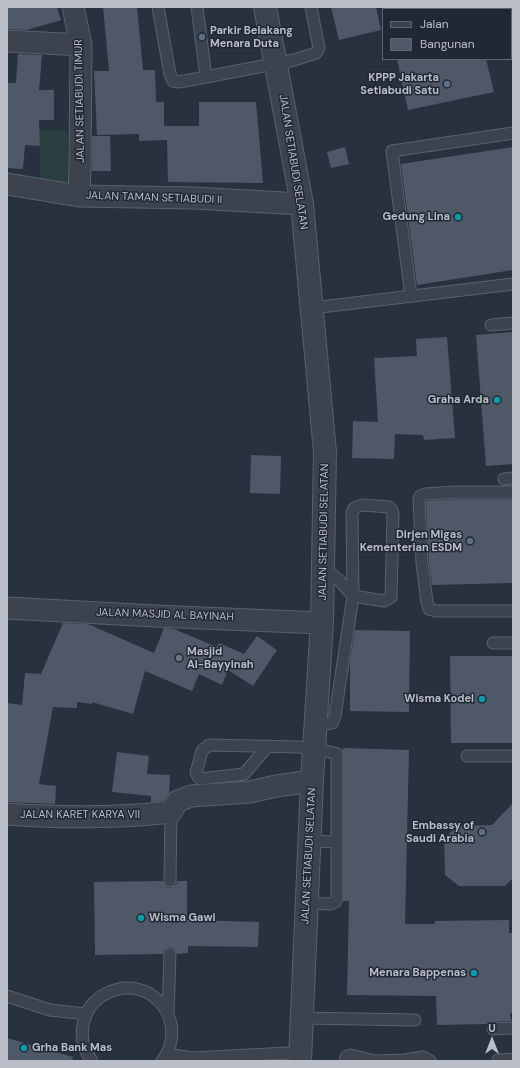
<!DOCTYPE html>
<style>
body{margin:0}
#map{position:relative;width:520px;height:1068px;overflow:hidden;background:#28313e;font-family:"DM Sans",sans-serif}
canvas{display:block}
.frame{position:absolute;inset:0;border:8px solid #b9bec9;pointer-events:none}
.legend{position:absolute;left:382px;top:8px;width:130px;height:52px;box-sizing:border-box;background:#212834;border:1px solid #5e6470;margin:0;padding:5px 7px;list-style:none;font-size:12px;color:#b9bec9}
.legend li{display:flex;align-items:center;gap:8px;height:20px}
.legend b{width:20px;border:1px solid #5e6470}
.north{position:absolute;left:472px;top:1020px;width:40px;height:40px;-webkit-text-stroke:3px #212834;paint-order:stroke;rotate:0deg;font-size:11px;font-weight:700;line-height:16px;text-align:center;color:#b9bec9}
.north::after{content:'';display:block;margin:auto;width:14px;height:18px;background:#b9bec9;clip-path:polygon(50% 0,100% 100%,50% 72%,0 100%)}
</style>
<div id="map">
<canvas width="520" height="1068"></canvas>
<div class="frame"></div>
<ul class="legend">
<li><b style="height:5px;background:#3c434f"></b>Jalan</li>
<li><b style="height:11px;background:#4f5867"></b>Bangunan</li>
</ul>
<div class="north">U</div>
</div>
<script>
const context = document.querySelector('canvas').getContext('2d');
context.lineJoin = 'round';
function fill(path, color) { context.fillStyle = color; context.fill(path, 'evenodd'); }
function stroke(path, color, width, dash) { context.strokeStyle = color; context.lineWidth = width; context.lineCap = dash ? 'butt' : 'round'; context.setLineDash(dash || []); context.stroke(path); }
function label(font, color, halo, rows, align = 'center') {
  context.font = font + ' "DM Sans",sans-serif'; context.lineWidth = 3; context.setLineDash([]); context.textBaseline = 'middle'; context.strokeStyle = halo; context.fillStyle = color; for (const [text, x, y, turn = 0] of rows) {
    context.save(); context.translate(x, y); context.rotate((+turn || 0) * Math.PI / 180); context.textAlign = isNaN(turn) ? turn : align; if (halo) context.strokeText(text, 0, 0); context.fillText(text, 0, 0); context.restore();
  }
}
fill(new Path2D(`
 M 40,130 L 67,130 L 69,182 L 40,182 Z`), '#2b3e40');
fill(new Path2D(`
 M 7,7 L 57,7 L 61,20 L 27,30 L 7,29 Z
 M 103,7 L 137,7 L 143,70 L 155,70 L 156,102 L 164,102 L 164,126 L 199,126 L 199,102 L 256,102 L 263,183 L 168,182 L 167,140 L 139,141 L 139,134 L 97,135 L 94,71 L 109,71 Z
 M 331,7 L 376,7 L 381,30 L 339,40 Z
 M 18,54 L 42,55 L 39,90 L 54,90 L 54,120 L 39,120 L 40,146 L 25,145 L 23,169 L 7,168 L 8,83 L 16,83 Z
 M 397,59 L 486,59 L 494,92 L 408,110 Z
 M 92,136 L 110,136 L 111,171 L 92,171 Z
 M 345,147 L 349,164 L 331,168 L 327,152 Z
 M 513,147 L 513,270 L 417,285 L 401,164 Z
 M 513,332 L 513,464 L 486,466 L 476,335 Z
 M 447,337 L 455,438 L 424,440 L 423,435 L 395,434 L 394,459 L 352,458 L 353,421 L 378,422 L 374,358 L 417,356 L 416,339 Z
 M 251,455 L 281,456 L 280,494 L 250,493 Z
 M 456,499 L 513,499 L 513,583 L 432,585 L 429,562 L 426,501 Z
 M 63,623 L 88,624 L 154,653 L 164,628 L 174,629 L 217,647 L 219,643 L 244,654 L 257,636 L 277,650 L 253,686 L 228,670 L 222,685 L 199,674 L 192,691 L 145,671 L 133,714 L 92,702 L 92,704 L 77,702 L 77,708 L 53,707 L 39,784 L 56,786 L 55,804 L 7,802 L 7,703 L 22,705 L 25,673 L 41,674 Z
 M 355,630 L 410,631 L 409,712 L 350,711 L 350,662 Z
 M 450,656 L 513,656 L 513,743 L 451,743 Z
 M 343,748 L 409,750 L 405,924 L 435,924 L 435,921 L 509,920 L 509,933 L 513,933 L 513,1013 L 510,1013 L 511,1021 L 493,1022 L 488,1024 L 437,1025 L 436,996 L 347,995 L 349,901 L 343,901 Z
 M 117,752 L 149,756 L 147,774 L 170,775 L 169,794 L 164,801 L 151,802 L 151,796 L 112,792 Z
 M 513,803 L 513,878 L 505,886 L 459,886 L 445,875 L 444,838 L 458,826 L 492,825 Z
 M 163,881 L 166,887 L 170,888 L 176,885 L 177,881 L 187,881 L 187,920 L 259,922 L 258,947 L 188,946 L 188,953 L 177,954 L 174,948 L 170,947 L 164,950 L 163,954 L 95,955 L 94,882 Z
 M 7,1038 L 73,1057 L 72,1061 L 7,1061 Z`), '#4f5867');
const service = new Path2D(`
 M 158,7 L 170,74 L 173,81 L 179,82 L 206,77
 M 197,7 L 206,77 L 294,60 L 316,53 L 319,48 L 311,7
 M 411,296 L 392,151 L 513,133
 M 312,308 L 513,284
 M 491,325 L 513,323
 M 504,479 L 513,478
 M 513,492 L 456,492 L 425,494 L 420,496 L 419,499 L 422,563 L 427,602 L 429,609 L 436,611 L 513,611
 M 493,643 L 513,643
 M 316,725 L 332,723 L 335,716 L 353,596 L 352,513 L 354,508 L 362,505 L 389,507 L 392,510 L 393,515 L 391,597 L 384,601 L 353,596 L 339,580 L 323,567
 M 267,747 L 244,774 L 200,779 L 196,773 L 202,751 L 209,745 L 299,747 L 322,750 L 337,754 L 337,898 L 335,902 L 331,904 L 307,903
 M 467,756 L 513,756
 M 310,841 L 337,842
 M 170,881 L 171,812
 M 7,996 L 50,1010 L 86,1014
 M 168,1013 L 170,954
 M 301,1018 L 415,1020
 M 493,1029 L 513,1028
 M 167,1054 L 192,1058 L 287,1053 L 300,1054
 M 404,1060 L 423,1057 L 430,1061
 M 498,1060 L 513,1059
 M 92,1061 C 83,1049 80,1035 84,1021 C 87,1009 95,999 107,993 C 151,972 191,1022 162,1061
 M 345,1061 L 346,1057 L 350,1055 L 375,1061 L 404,1060 L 404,1061`);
const minor = new Path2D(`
 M 73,7 L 81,45 L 80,166 L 79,196
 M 7,41 L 81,45
 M 7,184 L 79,196 L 194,198 L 302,204
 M 7,608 L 155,616 L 322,623
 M 7,814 C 61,818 117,818 171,812 L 178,801 L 191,796 L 250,792 L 276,786 L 312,781`);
const tertiary = new Path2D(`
 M 265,7 L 302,204 L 325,452 L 322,623 L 312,781 L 300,1061`);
stroke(service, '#5a616c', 13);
stroke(minor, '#5a616c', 23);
stroke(tertiary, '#5a616c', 24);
stroke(service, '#3c434f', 11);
stroke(minor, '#3c434f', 21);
stroke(tertiary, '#3c434f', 22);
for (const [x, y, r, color] of [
 [202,37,4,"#5c6f8a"],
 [447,84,4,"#5c6f8a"],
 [458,217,4,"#0f9aa8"],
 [497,400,4,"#0f9aa8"],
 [470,541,4,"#5c6f8a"],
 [179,658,4,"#6b7280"],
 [482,699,4,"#0f9aa8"],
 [482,832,4,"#5c6f8a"],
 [141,918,4,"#0f9aa8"],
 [474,973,4,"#0f9aa8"],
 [24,1048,4,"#0f9aa8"]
]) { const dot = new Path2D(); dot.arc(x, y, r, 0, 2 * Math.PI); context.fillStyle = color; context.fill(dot); stroke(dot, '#212834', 1.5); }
label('bold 11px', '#b9bec9', '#212834', [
 ["Parkir Belakang",210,31,"left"],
 ["Menara Duta",210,44,"left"],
 ["KPPP Jakarta",439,78],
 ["Setiabudi Satu",439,91],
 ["Gedung Lina",450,217],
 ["Graha Arda",489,400],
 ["Dirjen Migas",462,535],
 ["Kementerian ESDM",462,548],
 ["Masjid",187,652,"left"],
 ["Al-Bayyinah",187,665,"left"],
 ["Wisma Kodel",474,699],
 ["Embassy of",474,826],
 ["Saudi Arabia",474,839],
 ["Wisma Gawi",149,918,"left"],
 ["Menara Bappenas",466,973],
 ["Grha Bank Mas",32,1048,"left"]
], 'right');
label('11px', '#b9bec9', '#212834', [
 ["JALAN SETIABUDI TIMUR",80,101,-91],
 ["JALAN SETIABUDI SELATAN",293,162,81],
 ["JALAN TAMAN SETIABUDI II",154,198,2],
 ["JALAN SETIABUDI SELATAN",324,532,-89],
 ["JALAN MASJID AL BAYINAH",165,615,2],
 ["JALAN KARET KARYA VII",80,815],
 ["JALAN SETIABUDI SELATAN",309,856,-87]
]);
</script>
